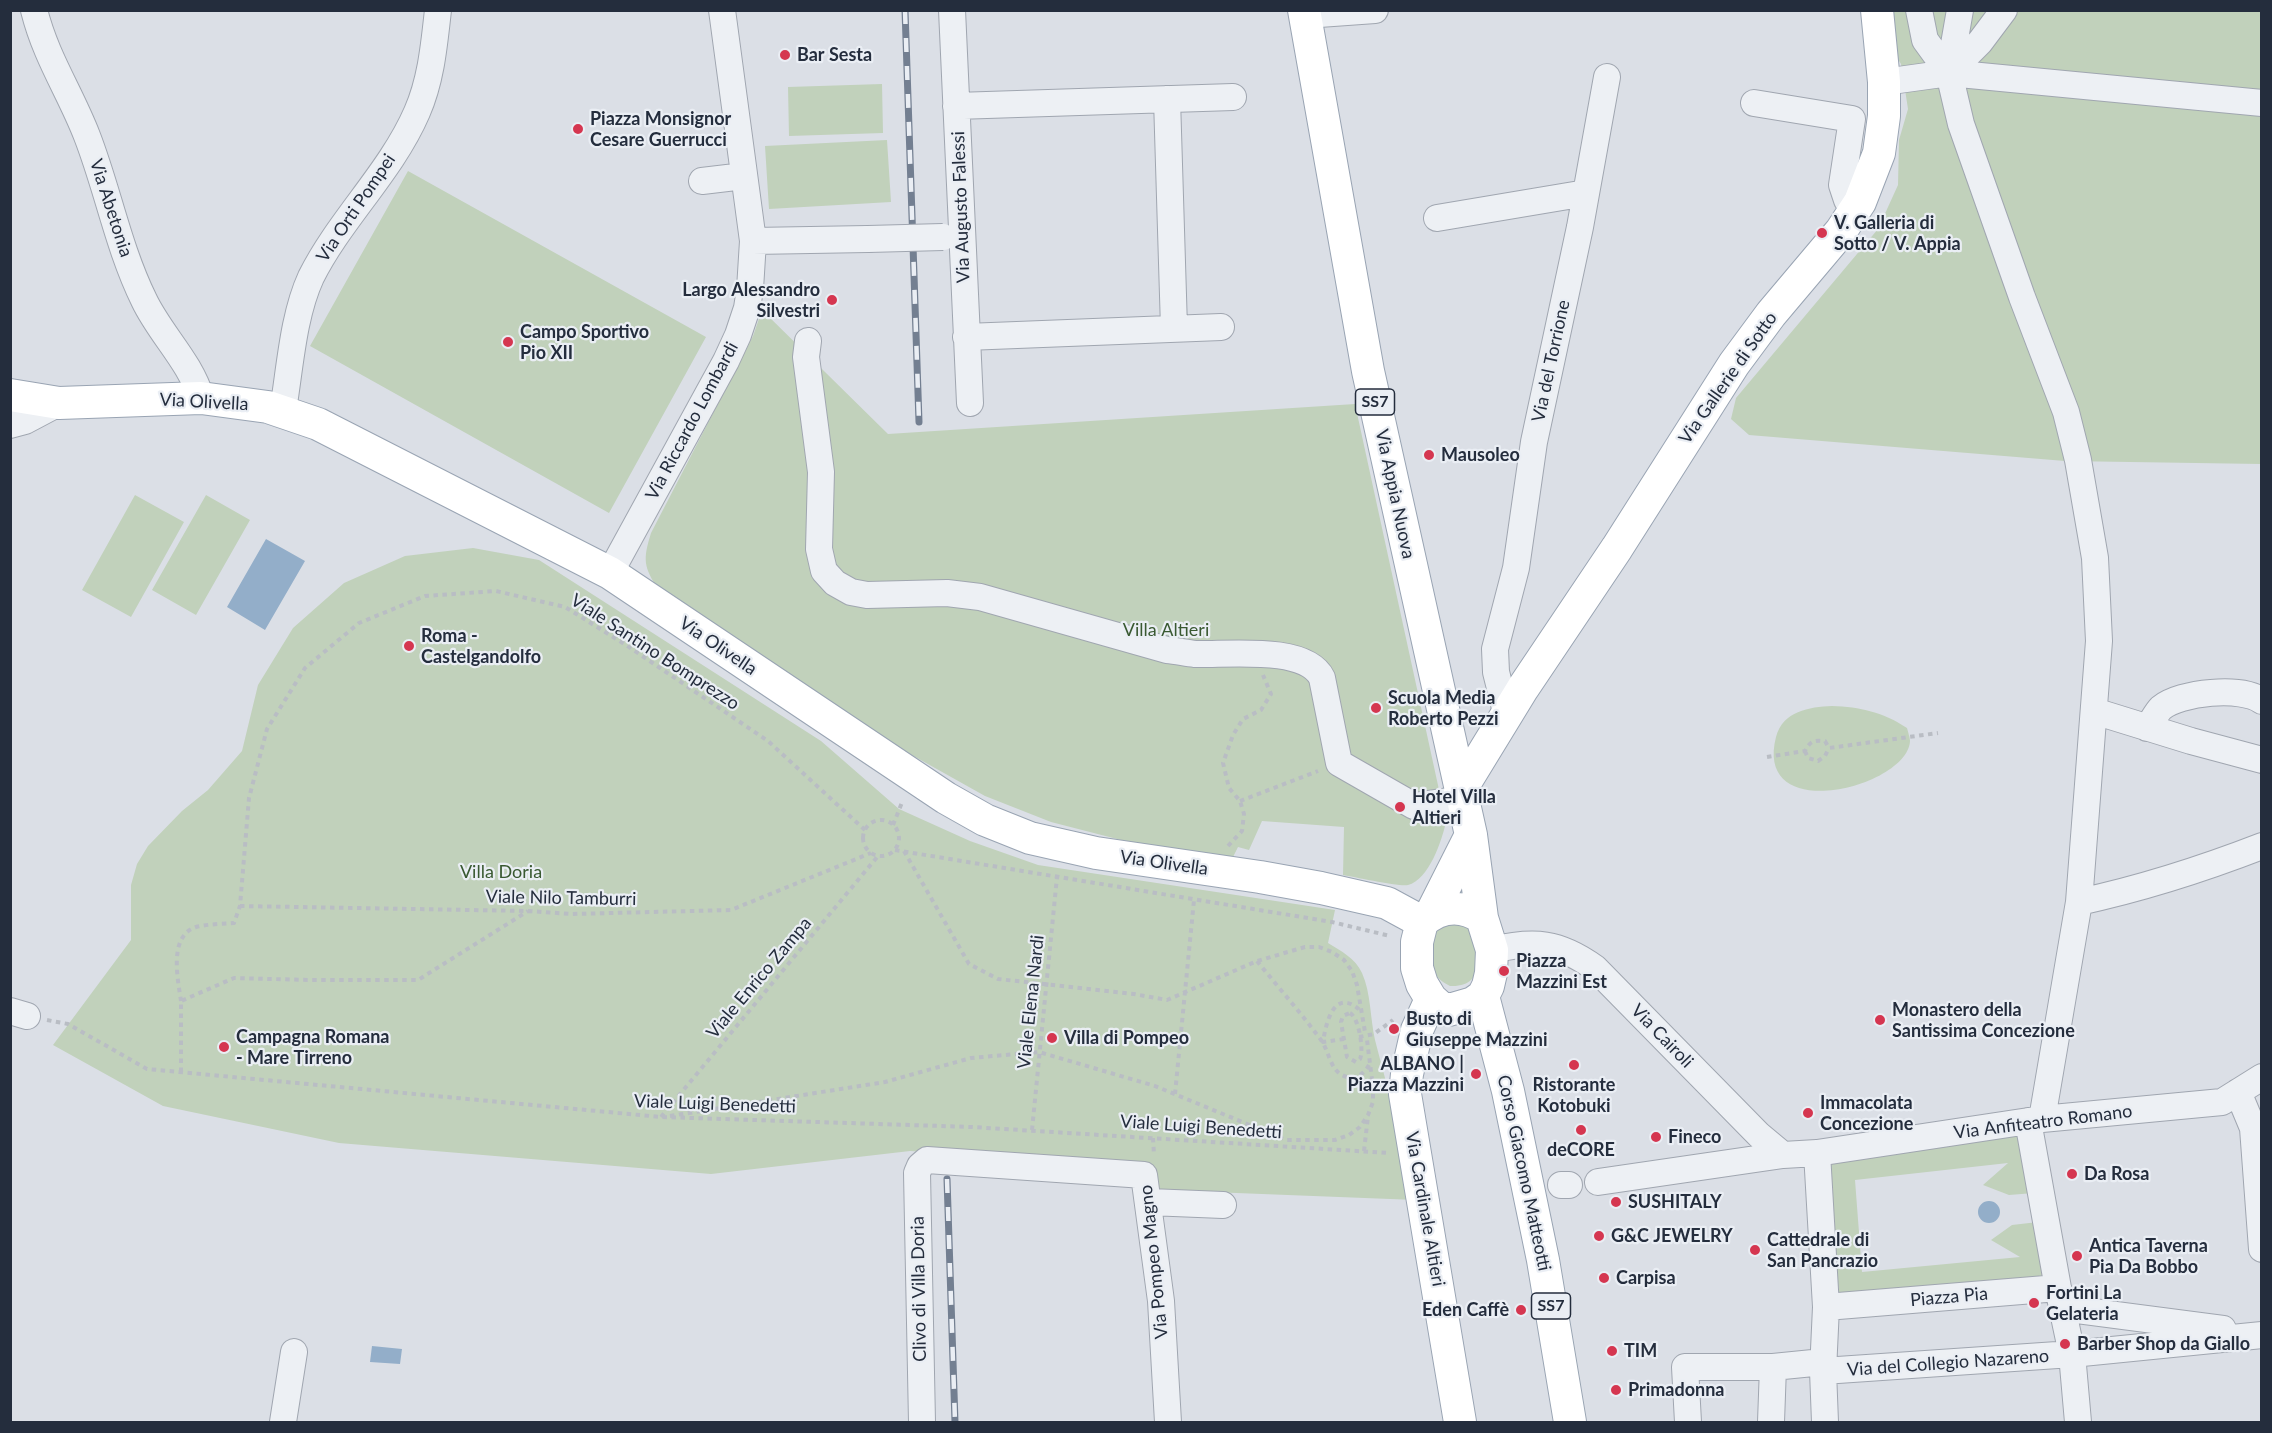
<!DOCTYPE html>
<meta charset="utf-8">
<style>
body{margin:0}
#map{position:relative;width:2272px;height:1433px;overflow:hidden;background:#dbdfe6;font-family:Lato,sans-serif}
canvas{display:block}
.frame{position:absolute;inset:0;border:12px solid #242d3d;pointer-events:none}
</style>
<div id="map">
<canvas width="2272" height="1433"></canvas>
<div class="frame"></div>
</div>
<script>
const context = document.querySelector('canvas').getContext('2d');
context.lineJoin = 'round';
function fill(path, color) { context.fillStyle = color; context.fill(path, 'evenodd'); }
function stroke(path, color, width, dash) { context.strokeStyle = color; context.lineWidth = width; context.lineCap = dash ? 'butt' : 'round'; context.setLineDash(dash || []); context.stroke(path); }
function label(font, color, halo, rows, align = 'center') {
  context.font = font + ' Lato,sans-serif'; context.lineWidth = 4.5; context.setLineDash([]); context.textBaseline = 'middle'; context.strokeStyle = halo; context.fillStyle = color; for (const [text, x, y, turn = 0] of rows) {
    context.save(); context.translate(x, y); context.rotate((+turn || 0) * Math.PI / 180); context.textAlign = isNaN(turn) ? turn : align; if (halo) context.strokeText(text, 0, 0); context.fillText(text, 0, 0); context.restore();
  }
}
fill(new Path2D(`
 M 1889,11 L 2261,11 L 2261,464 L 2065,461 L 1749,435 L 1731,419 L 1736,398 L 1878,229 L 1898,185 L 1899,140 L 1908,109 L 1901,64 L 1891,48 Z
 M 882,84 L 883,133 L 789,136 L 788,87 Z
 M 887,140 L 891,202 L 769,209 L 765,146 Z
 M 408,171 L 706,337 L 609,513 L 310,346 Z
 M 762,310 L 888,434 L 1355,404 L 1446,822 C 1442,840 1429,880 1408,885 C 1401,887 1354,877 1343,875 L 1344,827 L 1262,821 L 1249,850 L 1238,847 L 1232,859 L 1121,840 L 1051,822 L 985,796 L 910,754 L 659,590 C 643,567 643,559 651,533 L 753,336 Z
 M 135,495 L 184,522 L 131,617 L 82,590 Z
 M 206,495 L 250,520 L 196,615 L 152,590 Z
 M 473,548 L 539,560 L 821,741 L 899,809 L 970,841 L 1038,865 L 1335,910 L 1328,943 C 1341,951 1355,958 1362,973 C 1371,993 1370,1018 1375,1040 C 1389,1094 1404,1146 1416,1200 L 1185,1191 L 1151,1194 L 1148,1167 L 910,1151 L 711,1174 L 339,1143 L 163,1106 L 53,1045 L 131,940 L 131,885 L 137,864 L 148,846 L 182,811 L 208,790 L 242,751 L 258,685 L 293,628 L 344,583 L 405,556 Z
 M 1832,706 C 1860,707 1883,712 1907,728 C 1908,732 1910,738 1910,741 C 1908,787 1753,827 1776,737 C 1783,711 1809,707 1832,706 Z
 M 1444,922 L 1466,925 C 1482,947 1488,988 1450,986 C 1444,983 1438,979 1435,973 C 1428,959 1431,932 1444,922 Z
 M 2022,1135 L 2034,1193 L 2009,1195 L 1983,1185 L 2008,1163 L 1855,1180 L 1862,1272 L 2020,1257 L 1991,1240 L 2012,1225 L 2038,1222 L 2050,1277 L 1839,1293 L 1826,1160 Z`), '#c1d1bb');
fill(new Path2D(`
 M 266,539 L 305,561 L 265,630 L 227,607 Z
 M1978 1212a11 11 0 1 1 22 0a11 11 0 1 1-22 0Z
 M 372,1346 L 402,1349 L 400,1364 L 370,1362 Z`), '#93aec9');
const minor = new Path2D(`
 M 34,10 C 46,58 70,92 87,136 C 108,190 118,247 144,300 C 160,334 190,361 201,398
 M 952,10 L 970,403
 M 1919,10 L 1925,40 L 1949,73
 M 1960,10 L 1949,73 L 1961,124 L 2022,297 L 2066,412 L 2078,460 L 2095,558 L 2099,641 L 2079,902 L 2042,1119
 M 1305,15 L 1375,10
 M 1949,73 L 1980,42 L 2004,10
 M 1884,82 L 1949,73 L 2262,103
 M 1167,99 L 1174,328
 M 1754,103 L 1852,119 L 1842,185 L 1847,200 L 1855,211
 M 956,106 L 1233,97
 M 702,181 L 744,176
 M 1437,218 L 1586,193
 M 753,241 L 868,239
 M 966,337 L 1221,327
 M 808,341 L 806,357 L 821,472 L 819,549 L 824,571 L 835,583 L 851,592 L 867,595 L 947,593 L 980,597 L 1167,650 C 1177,651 1186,653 1195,654 C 1227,655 1306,645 1322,678 L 1339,763 L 1414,806 L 1462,799
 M 283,410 C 290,368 293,316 311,277 C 340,219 391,172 417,112 C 431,80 434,46 438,10
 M 10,425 L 25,421 L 59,403
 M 610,573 L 726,361 L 738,335 L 747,308 L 750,289 L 753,241 L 722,10
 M 2094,711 L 2191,741 L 2262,760
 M 1507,716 L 1496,672 L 1495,649 L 1516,568 L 1534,442 L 1580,227 L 1607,77
 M 2147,728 C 2152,722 2156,713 2161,708 C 2180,692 2242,686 2262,701
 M 2079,902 C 2144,888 2200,870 2262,846
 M 1492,950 C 1534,940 1559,942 1595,968 L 1759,1135 L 1783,1155
 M 10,1011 L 27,1016
 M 2238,1092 L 2253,1128 L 2262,1249
 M 2028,1121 L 2058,1288 L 2072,1354 L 2078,1422
 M 1817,1153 L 1826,1307 L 1823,1371 L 1825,1422
 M 1598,1182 L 1783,1155 L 1817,1153 L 2042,1119 L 2222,1102 L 2262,1077
 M 1561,1185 L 1569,1185
 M 1149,1202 L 1223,1205
 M 1826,1307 L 2058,1288
 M 2062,1308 L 2223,1329
 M 1823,1371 L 2072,1354 L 2262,1335
 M 283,1422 L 294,1352
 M 922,1422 L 917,1173 L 920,1166 L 927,1160 L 1144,1175 L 1161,1301 L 1168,1422
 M 1688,1422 L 1685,1367 L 1773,1367 L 1823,1362
 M 1771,1422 L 1773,1367`);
const major = new Path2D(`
 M 1304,10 L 1368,371 L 1471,835 L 1482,918 L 1492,950 L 1491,973 L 1488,986 L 1483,996 L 1473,1003 L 1449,1010 L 1440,1007 L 1431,999 L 1422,984 L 1417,968 L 1417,942 L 1422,922 C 1440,906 1462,904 1482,918
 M 10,395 L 59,403 L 201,398 L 268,407 L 318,424 L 610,573 L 946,798 L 985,820 L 1030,838 L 1096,853 L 1260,877 L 1321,888 L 1387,903 L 1422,922
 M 1460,791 L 1523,688 L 1617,548 L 1734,364 L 1771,314 L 1841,231 L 1860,202 L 1879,153 L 1884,116 L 1884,82 L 1877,10
 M 1431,914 L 1471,835
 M 1483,996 L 1508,1091 L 1543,1260 L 1570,1422
 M 1431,999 L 1417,1030 L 1407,1074 L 1405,1094 L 1460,1422`);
stroke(minor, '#a0a6b0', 28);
stroke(major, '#99a4b3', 34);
stroke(new Path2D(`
 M 1805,751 L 1808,758 L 1818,761 L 1825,756 L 1829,748
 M 1767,757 L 1805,751 C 1810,741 1814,740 1825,741 L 1829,748 L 1938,733
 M 1240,801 L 1318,771
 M863 838a18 18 0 1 1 36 0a18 18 0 1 1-36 0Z
 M 893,825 L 903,800
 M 1228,846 L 1242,831 L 1244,814 L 1240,801 L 1229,788 L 1223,763 L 1233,735 L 1243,719 L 1261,710 L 1271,694 L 1263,675
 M 895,850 L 1332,922 L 1390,936
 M 904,851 L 969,964 L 998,979 L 1134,994 L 1167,1000 L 1257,961 L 1305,947 L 1319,947 L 1332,952 L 1344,960 L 1352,971 L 1357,985 L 1365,1032
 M 240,906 L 528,911 L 572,914 L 731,910 L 871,853
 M 1257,961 C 1278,987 1301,1013 1321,1040 C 1329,1051 1330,1069 1342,1075 C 1353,1081 1364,1075 1369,1065
 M 181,1001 C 178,980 168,936 196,927 C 208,924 222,924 234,923 L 240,906 L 249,798 L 267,729 L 305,668 L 359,623 L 425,596 L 496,591 L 565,607 L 626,645 L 768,741 L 865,830
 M 1350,1013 C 1359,1018 1364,1050 1360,1059 L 1356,1062 L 1347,1057 L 1341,1022 L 1343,1016 Z
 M 47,1020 L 68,1024 L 147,1069 L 661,1117 L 972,1127 L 1389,1153
 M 1359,1037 L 1374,1034 L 1393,1020
 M 1344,1039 L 1323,1042 C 1326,1023 1334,986 1361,1011
 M 181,1072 L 181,1001 L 234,978 L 309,980 L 418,980 L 528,911
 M 1175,1094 L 1194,900
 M 670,1116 L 885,1082 L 971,1058 L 1039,1052 L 1155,1086 L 1286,1140 L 1335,1140 L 1349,1135 L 1360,1127 L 1368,1115 L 1373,1102 L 1373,1087 L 1367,1040
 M 661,1117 L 878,856
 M 1032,1130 L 1057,877
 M 1153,1138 L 1154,1155
 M 1364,1151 L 1368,1116`), '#b9bdc4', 4, [4.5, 4.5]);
stroke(minor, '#edf0f4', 26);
stroke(major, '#fff', 32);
const rail = new Path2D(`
 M 905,10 L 919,422
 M 947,1179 L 955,1422`);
stroke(rail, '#737f91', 7);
stroke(rail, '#eaeef4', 4.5, [14]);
const minorBridge = new Path2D(`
 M 868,239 L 943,237`);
stroke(minorBridge, '#a0a6b0', 28, []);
stroke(minorBridge, '#edf0f4', 26);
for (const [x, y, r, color] of [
 [785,55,6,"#d53650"],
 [578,129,6,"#d53650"],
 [1822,233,6,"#d53650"],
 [832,300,6,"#d53650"],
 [508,342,6,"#d53650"],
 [1429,455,6,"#d53650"],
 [409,646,6,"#d53650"],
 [1376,708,6,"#d53650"],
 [1400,807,6,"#d53650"],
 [1504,971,6,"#d53650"],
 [1880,1020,6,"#d53650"],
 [1394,1029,6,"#d53650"],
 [1052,1038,6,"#d53650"],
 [224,1047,6,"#d53650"],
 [1574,1065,6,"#d53650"],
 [1476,1074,6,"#d53650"],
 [1808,1113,6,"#d53650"],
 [1581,1130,6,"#d53650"],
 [1656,1137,6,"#d53650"],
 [2072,1174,6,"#d53650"],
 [1616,1202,6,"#d53650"],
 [1599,1236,6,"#d53650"],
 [1755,1250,6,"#d53650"],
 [2077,1256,6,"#d53650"],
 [1604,1278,6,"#d53650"],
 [2034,1303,6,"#d53650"],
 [1521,1310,6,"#d53650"],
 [2065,1344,6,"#d53650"],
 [1612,1351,6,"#d53650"],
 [1616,1390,6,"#d53650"]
]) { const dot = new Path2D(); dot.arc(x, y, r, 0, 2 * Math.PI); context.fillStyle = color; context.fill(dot); stroke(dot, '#eaeef4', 2); }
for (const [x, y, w] of [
 [1375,402,39],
 [1551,1306,39]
]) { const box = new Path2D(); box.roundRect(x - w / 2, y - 13, w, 26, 4.5); context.fillStyle = '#eaeef4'; context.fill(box); stroke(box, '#242d3d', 1.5); }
label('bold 16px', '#242d3d', null, [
 ["SS7",1375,402],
 ["SS7",1551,1306]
]);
label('bold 18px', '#242d3d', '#eaeef4', [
 ["Bar Sesta",797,55],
 ["Piazza Monsignor",590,119],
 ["Cesare Guerrucci",590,140],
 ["V. Galleria di",1834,223],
 ["Sotto / V. Appia",1834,244],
 ["Largo Alessandro",820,290,"right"],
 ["Silvestri",820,311,"right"],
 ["Campo Sportivo",520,332],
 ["Pio XII",520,353],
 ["Mausoleo",1441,455],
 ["Roma -",421,636],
 ["Castelgandolfo",421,657],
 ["Scuola Media",1388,698],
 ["Roberto Pezzi",1388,719],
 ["Hotel Villa",1412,797],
 ["Altieri",1412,818],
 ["Piazza",1516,961],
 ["Mazzini Est",1516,982],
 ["Monastero della",1892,1010],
 ["Santissima Concezione",1892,1031],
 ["Busto di",1406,1019],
 ["Giuseppe Mazzini",1406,1040],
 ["Campagna Romana",236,1037],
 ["- Mare Tirreno",236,1058],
 ["Villa di Pompeo",1064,1038],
 ["ALBANO |",1464,1064,"right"],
 ["Piazza Mazzini",1464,1085,"right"],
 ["Ristorante",1574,1085,"center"],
 ["Kotobuki",1574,1106,"center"],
 ["Immacolata",1820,1103],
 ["Concezione",1820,1124],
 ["Fineco",1668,1137],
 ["deCORE",1581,1150,"center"],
 ["Da Rosa",2084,1174],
 ["SUSHITALY",1628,1202],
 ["G&C JEWELRY",1611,1236],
 ["Cattedrale di",1767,1240],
 ["San Pancrazio",1767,1261],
 ["Antica Taverna",2089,1246],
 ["Pia Da Bobbo",2089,1267],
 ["Carpisa",1616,1278],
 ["Fortini La",2046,1293],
 ["Gelateria",2046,1314],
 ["Eden Caffè",1509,1310,"right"],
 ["Barber Shop da Giallo",2077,1344],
 ["TIM",1624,1351],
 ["Primadonna",1628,1390]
], 'left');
label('18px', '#242d3d', '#eaeef4', [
 ["Via Augusto Falessi",961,207,-92],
 ["Via Abetonia",111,208,72],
 ["Via Orti Pompei",356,208,-56],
 ["Via del Torrione",1551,361,-78],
 ["Via Gallerie di Sotto",1728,378,-55],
 ["Via Olivella",204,402,3],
 ["Via Riccardo Lombardi",692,421,-62],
 ["Via Appia Nuova",1395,494,78],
 ["Via Olivella",718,646,34],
 ["Viale Santino Bomprezzo",655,652,33],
 ["Via Olivella",1164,863,8],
 ["Viale Nilo Tamburri",561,898,1],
 ["Viale Enrico Zampa",759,978,-50],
 ["Viale Elena Nardi",1031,1002,-84],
 ["Via Cairoli",1662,1036,46],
 ["Viale Luigi Benedetti",715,1104,2],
 ["Via Anfiteatro Romano",2043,1122,-7],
 ["Viale Luigi Benedetti",1201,1127,4],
 ["Corso Giacomo Matteotti",1524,1173,78],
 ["Via Cardinale Altieri",1425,1209,80],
 ["Via Pompeo Magno",1154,1262,-96],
 ["Clivo di Villa Doria",919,1289,-91],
 ["Piazza Pia",1949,1297,-5],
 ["Via del Collegio Nazareno",1948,1363,-4]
]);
label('18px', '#395931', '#eaeef4', [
 ["Villa Altieri",1166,630],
 ["Villa Doria",501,872]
]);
</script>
